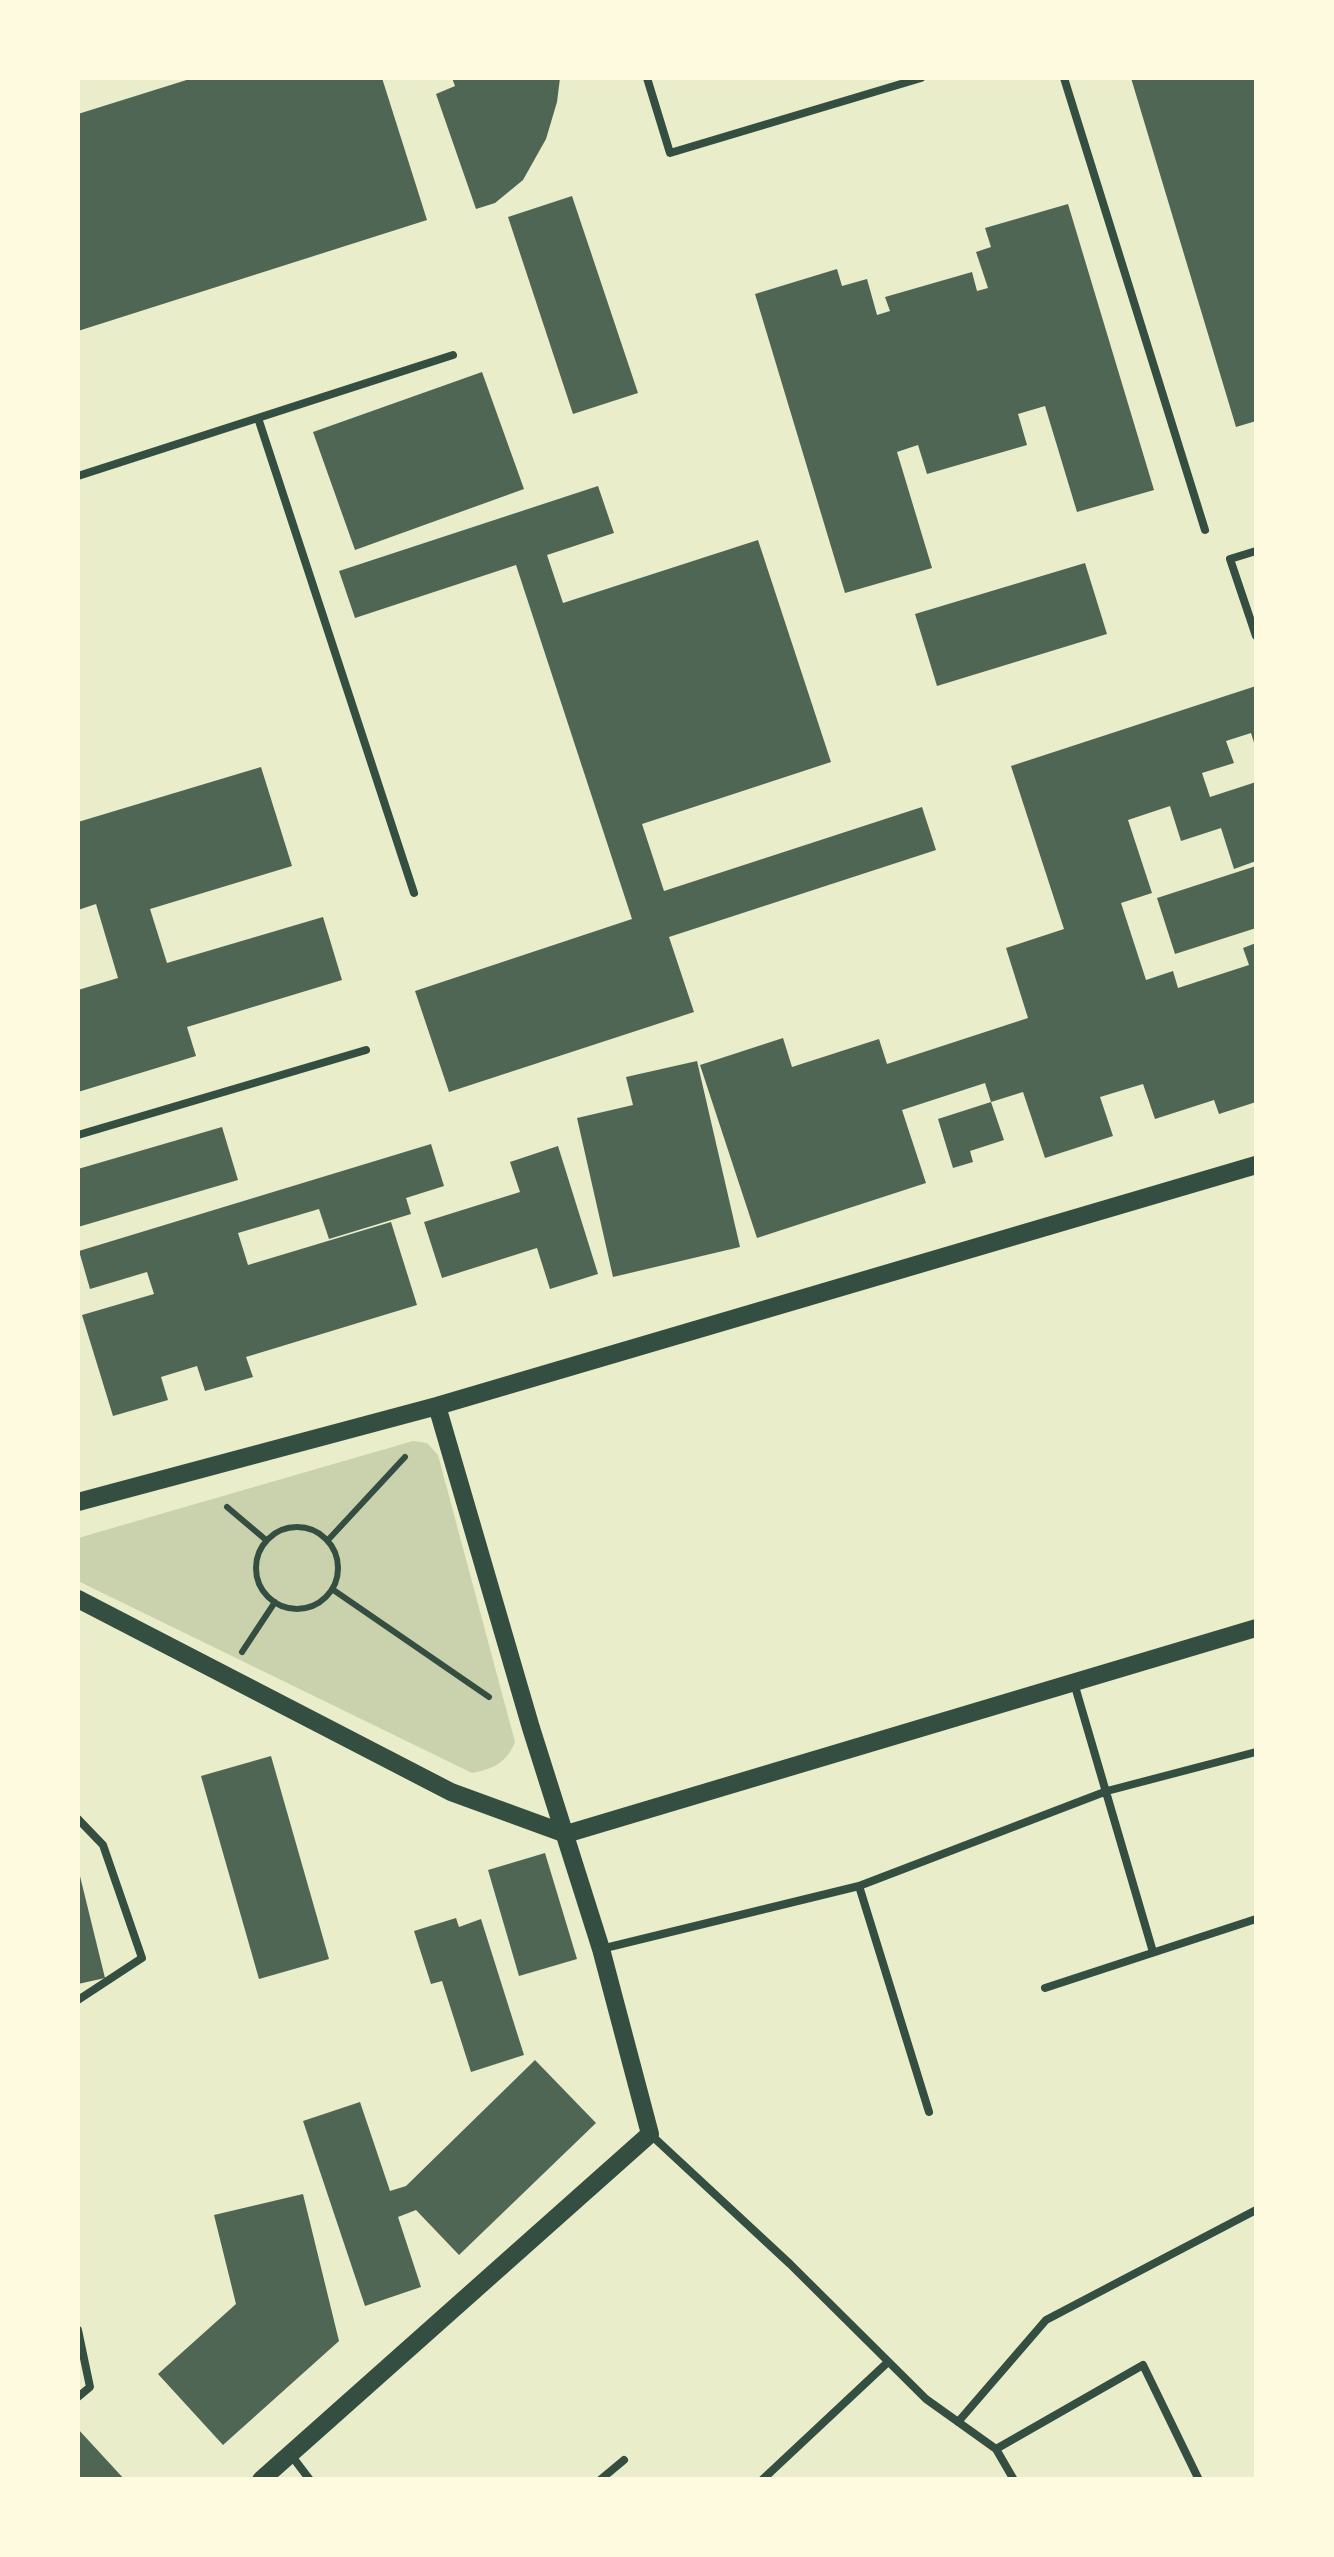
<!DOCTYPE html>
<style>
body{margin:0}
#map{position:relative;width:1334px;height:2557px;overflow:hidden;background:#e9edc9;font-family:"Crimson Pro",serif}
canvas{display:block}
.frame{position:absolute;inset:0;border:80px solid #fefae0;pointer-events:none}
</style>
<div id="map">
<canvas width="1334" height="2557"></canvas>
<div class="frame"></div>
</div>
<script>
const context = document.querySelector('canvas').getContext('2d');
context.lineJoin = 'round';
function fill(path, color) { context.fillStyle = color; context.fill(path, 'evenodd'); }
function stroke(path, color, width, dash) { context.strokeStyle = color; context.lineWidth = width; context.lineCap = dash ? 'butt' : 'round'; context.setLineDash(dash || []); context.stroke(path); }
fill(new Path2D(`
 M 413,1441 L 427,1443 L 438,1455 L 515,1742 C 507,1762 494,1769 472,1773 L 78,1581 L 78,1538 Z`), '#cad2ad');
fill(new Path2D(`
 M 193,78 L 382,78 L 427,220 L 78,331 L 78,114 Z
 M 452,78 L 560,78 L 557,102 L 546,139 L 523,180 L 495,203 L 476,209 L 436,94 L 455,86 Z
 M 1131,78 L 1256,78 L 1256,421 L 1236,427 Z
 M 572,196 L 638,393 L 573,414 L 508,217 Z
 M 1068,204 L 1154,490 L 1077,512 L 1045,406 L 1018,414 L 1027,445 L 927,474 L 918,445 L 897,452 L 932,568 L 845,593 L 755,294 L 837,269 L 842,286 L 867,279 L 877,315 L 890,311 L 885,297 L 972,272 L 977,291 L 988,288 L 976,252 L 991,247 L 985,228 Z
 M 482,372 L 524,489 L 355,550 L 313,432 Z
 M 598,486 L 614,533 L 547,555 L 563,603 L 758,540 L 831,762 L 642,824 L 664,891 L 922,807 L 936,850 L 669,937 L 694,1012 L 449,1092 L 415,991 L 632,919 L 516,565 L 355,618 L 339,571 Z
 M 1085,563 L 1107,634 L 937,686 L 915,614 Z
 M 1256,686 L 1256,749 L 1251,733 L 1226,741 L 1234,763 L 1202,773 L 1210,797 L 1256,782 L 1256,861 L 1234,869 L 1221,828 L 1181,841 L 1170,806 L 1128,820 L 1152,893 L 1121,903 L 1146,980 L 1173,971 L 1178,988 L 1249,965 L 1243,948 L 1256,943 L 1256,1102 L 1219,1114 L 1214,1100 L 1155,1119 L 1143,1084 L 1100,1097 L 1113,1136 L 1045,1158 L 1023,1092 L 991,1102 L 985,1083 L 902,1110 L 926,1183 L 757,1238 L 700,1065 L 783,1038 L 792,1067 L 879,1039 L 887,1064 L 1028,1018 L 1006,948 L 1064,929 L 1011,766 Z
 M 261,767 L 292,866 L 150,909 L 167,963 L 323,917 L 342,980 L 187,1027 L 196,1056 L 78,1092 L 78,990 L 118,978 L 96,904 L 78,910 L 78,822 Z
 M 1256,866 L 1256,928 L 1175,954 L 1157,898 Z
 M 697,1061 L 740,1247 L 613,1277 L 577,1118 L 633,1105 L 626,1077 Z
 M 991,1102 L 1004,1140 L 970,1151 L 973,1162 L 953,1168 L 938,1119 Z
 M 222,1127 L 238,1180 L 78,1227 L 78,1169 Z
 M 431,1144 L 444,1186 L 406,1198 L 411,1214 L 329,1239 L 319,1209 L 238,1233 L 248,1265 L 391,1222 L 417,1305 L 246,1357 L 253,1377 L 205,1391 L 197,1366 L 161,1377 L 168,1400 L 113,1416 L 82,1315 L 154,1294 L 147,1272 L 90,1289 L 79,1251 Z
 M 558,1146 L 598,1274 L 550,1289 L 537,1248 L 442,1278 L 424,1222 L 520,1192 L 510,1162 Z
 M 271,1756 L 329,1959 L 259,1979 L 201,1776 Z
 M 545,1853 L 577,1959 L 519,1976 L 488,1870 Z
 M 78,1868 L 105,1978 L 78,1984 Z
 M 456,1918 L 459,1927 L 481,1919 L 524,2055 L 471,2072 L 442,1981 L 431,1984 L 414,1931 Z
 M 535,2060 L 596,2123 L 459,2255 L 416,2210 L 398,2217 L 421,2287 L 365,2306 L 303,2121 L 360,2102 L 390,2191 L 406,2186 Z
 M 303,2194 L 339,2341 L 223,2445 L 158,2374 L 236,2304 L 214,2215 Z
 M 78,2429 L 125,2480 L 78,2480 Z`), '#4f6655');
stroke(new Path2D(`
 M 227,1507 L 266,1540
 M256 1568a41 41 0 1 1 82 0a41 41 0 1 1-82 0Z
 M 328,1540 L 405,1457
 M 332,1589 L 489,1697
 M 242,1652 L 275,1602`), '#344e41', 6);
stroke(new Path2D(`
 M 647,78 L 670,153 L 921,78
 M 1064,78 L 1205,530
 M 258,418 L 414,893
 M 78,476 L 453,355
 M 1256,551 L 1230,559 L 1256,636
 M 78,1135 L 366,1050
 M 1074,1683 L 1153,1952
 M 78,1819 L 103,1845 L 142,1958 L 78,2000
 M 859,1886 L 929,2112
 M 601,1949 L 859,1886 L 1107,1791 L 1256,1752
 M 1045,1988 L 1256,1919
 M 650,2134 L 790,2264 L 926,2399 L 996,2449 L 1014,2480
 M 78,2330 L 90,2387 L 78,2397
 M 958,2422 L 1046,2320 L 1256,2210
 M 996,2449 L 1143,2365 L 1199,2480
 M 291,2455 L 310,2480
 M 600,2480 L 624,2460
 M 762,2480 L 888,2362`), '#344e41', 8);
stroke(new Path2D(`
 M 78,1502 L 437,1406 L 1256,1165
 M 78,1599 L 451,1792 L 566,1834 L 1256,1628
 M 261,2480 L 650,2134 L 601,1949 L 531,1728 L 437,1406`), '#344e41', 18);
</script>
